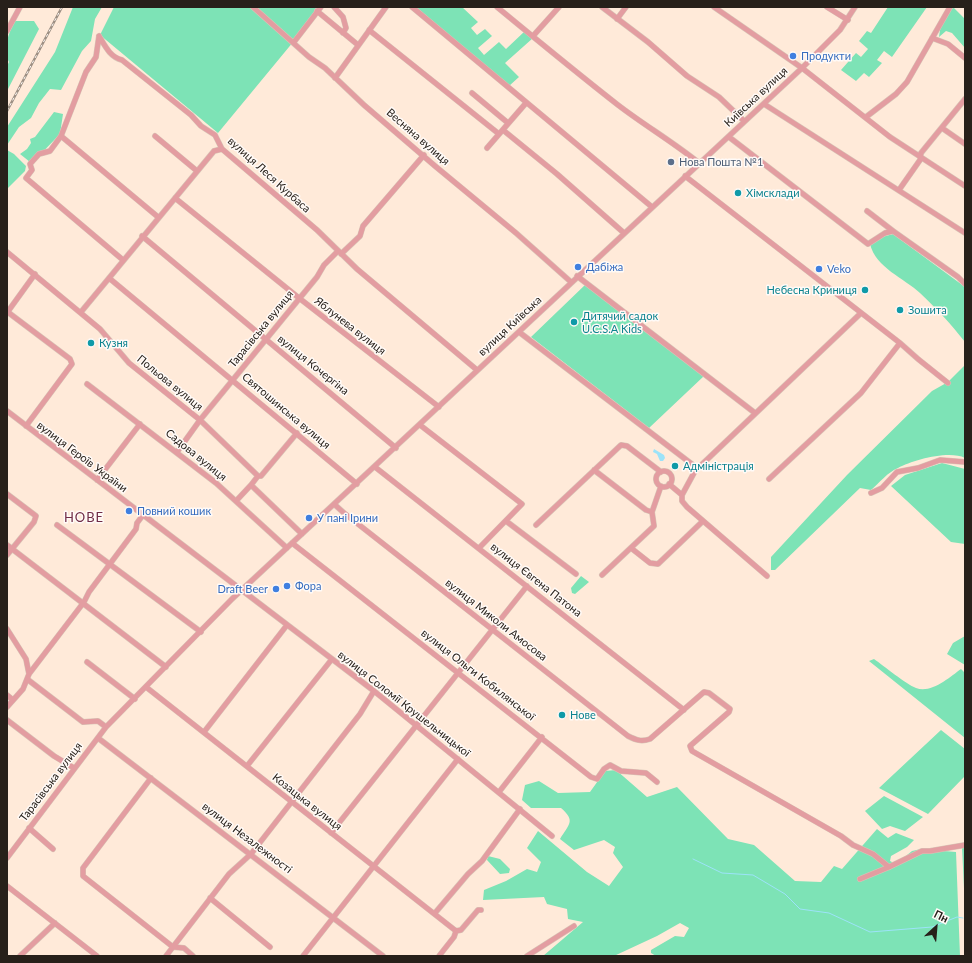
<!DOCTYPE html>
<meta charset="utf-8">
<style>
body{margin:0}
#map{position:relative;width:972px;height:963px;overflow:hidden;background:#ffead9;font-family:Lato,sans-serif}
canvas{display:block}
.frame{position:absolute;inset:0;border:8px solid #27201a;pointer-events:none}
.north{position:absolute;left:916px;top:907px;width:40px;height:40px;-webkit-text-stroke:3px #fffaf7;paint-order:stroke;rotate:26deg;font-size:11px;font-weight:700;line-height:16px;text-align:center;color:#27201a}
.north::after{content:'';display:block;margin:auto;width:14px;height:18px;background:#27201a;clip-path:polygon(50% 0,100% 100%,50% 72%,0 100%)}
</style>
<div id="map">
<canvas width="972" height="963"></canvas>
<div class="frame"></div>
<div class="north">Пн</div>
</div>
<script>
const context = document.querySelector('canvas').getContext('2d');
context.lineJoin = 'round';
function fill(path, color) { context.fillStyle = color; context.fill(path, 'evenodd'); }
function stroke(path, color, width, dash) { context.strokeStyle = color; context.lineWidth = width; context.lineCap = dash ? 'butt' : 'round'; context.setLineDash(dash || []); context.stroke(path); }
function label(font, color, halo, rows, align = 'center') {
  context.font = font + ' Lato,sans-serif'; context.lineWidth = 3; context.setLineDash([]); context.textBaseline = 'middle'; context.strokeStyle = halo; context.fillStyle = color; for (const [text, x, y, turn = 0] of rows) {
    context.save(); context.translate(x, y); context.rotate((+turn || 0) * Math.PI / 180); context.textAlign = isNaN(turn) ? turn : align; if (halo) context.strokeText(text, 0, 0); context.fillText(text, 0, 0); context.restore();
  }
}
fill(new Path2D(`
 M 73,7 L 102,7 L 95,19 L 91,41 L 82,51 L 61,90 L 50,89 L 39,103 L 31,118 L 19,127 L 7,145 L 7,127 L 55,52 Z
 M 114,7 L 322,7 L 218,133 L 100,35 Z
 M 416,7 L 462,7 L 478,22 L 471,28 L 477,35 L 485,29 L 492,36 L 478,48 L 484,55 L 499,42 L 506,49 L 525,31 L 533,38 L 505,63 L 519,77 L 509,86 Z
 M 888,7 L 927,7 L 892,57 L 884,51 L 877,60 L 882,63 L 869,77 L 864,73 L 856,81 L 841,70 L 856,53 L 861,57 L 868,49 L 859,41 L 867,31 L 871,33 Z
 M 954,8 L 965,19 L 965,48 L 952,33 L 946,31 L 939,37 L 941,23 L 948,9 Z
 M 15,21 L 34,21 L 39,29 L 7,91 L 7,66 L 9,62 C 2,49 9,32 15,21 Z
 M 54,112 L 63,114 L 60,134 L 33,162 L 30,162 L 20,154 L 27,149 L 31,143 L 30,139 L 35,137 Z
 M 7,150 L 14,154 L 26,166 L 25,171 L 7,189 Z
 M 893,234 L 965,287 L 965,342 C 951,324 937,309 920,293 C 904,278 876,268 870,244 L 882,237 Z
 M 586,284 L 704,376 L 649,428 L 531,337 Z
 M 965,365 L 965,458 C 949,450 913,460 898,468 C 888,472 879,483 871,490 L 860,488 L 775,570 L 771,570 L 771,557 L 847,475 L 932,391 L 948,382 Z
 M 942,463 L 965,469 L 965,544 L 951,542 L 891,486 L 905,475 Z
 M 581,576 L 589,582 L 575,594 L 572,593 L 571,588 Z
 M 965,636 L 965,665 L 947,654 L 953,643 Z
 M 874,659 C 884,666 906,684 916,688 C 931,694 950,677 961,669 L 965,673 L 965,738 L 869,661 Z
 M 941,730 L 965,749 L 965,776 L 928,814 L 879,788 Z
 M 616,770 L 647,797 L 677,787 L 728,839 L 754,845 L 795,881 L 821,882 L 834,866 L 842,869 L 877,829 L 888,838 L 896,833 L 914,840 L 907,847 L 891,856 L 890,861 L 896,864 L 912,851 L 921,849 L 956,852 L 960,956 L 656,956 L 651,953 L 651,950 L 675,936 L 684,937 L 689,928 L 680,923 L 657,936 L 614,956 L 543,956 L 583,922 L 568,919 L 567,909 L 547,904 L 544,897 L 483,900 L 484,890 L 506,881 L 527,869 L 537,872 L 541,862 L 527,848 L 538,831 L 587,872 L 609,886 L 623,867 L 613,853 L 615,847 L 604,840 L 574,850 L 560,839 C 569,824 576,821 561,808 L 531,808 L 522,800 L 525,785 L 539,781 L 558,793 L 590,792 L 605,771 Z
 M 884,796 L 923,817 L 905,831 L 890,826 L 882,829 L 865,811 Z
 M 962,847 L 965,847 L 965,909 Z
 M 488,856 L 500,859 L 510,869 L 509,873 L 500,874 L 487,860 Z`), '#7de3b6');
fill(new Path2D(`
 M 654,449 L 664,455 L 665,458 L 663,461 L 660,461 L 657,454 L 653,452 Z`), '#9ce3f9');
stroke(new Path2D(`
 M 693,859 L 722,873 L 753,875 L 785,894 L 800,909 L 829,913 L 870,932 L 932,927 L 957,917 L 963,918`), '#9ce3f9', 1);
const minor = new Path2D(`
 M 253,7 L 309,57 L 325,68 L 364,105 L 435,166 L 516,233 L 571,282
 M 334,7 L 343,17 L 346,28 L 343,33
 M 412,7 L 652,207
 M 497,7 C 537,40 577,73 618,105 C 644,125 673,142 699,163
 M 602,7 L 648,42 L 687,76 L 719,97 L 744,121
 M 714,7 L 802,68 L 890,137 L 965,186
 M 827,7 L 848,20
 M 317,11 L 358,45
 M 617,19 L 626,7
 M 369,30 L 499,134
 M 7,31 L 20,7
 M 99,36 C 105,46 110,57 122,60 L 191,115 L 201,126 L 215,135 L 222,149 L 317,230 L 357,269 L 477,370
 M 99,36 L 96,57 L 86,72 L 61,136 L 50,151 L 39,154 L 30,164 L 32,170 L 26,178 L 123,260
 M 533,36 L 559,7
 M 932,38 L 948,44 L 965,58
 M 294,42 L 321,7
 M 335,78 L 386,7
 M 472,93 L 508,123
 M 764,104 L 965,233
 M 866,117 L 896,94 L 907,82 L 950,7
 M 942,128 L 965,144
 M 503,130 L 557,174 L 624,233
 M 61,136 L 158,217
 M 155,136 L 197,171
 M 729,137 L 868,244 L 885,233 L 893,231 L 958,277 L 965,284
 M 487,148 L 526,103
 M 685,176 L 900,343 L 918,359 L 948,383
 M 899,190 L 920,160 L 921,153 L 965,99
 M 175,198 L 299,298 L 439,407
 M 867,211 L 893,231
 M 142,236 L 396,448
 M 7,252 L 100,329 L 129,363 L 200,420 L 258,476 L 251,485 L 302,534
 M 341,254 L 360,236 L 363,226 L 424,155
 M 577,276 L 755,413
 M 109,278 L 357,484
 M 81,312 L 214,151 L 222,149
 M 519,332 L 693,465 L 695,471 L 682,495
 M 87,384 L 216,483 L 287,548
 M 7,411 L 374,691 L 552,836
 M 420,425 L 522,504 L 479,548
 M 26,426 L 72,364 L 70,359 L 9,313 L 9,310 L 35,274
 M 177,452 L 200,420 L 317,277 L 324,265 L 338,251
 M 375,467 L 684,710
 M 594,470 L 646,510 L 652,512
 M 695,471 L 861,313
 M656 479a8 8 0 1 1 16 0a8 8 0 1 1-16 0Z
 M 258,476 L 261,476 L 297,433
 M 769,479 L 861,393 L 900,343
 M 97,480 L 140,424
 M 669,484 L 682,495 L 682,501 L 687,507 L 767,576
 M 871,493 L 882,488 L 897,472 L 918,468 L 940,460 L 965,462
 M 7,494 L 36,516 L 34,522 L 7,555
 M 236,501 L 251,485
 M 334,504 L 344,513 L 628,736 C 636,740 641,742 650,739 L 704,692 L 709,693 L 730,709 L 729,712 L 690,746 L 692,751 L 841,836 L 853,845 L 873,854 L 889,867
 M 506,521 L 576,574
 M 57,525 L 201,632
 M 536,525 L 621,445 L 627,446 L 661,472
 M 292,543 L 591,777 L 597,779 L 604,769 L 610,765 L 621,771 L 646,773 L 657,782
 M 7,545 L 166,667
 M 631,548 L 650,563 L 658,564 L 703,521
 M 602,575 L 654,526 L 652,512 L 661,486
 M 7,629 L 26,659 L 29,674
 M 87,662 L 135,699
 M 27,679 L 83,722 L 98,721 L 106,727
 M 146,687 L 456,931
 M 7,695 L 13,700
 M 7,707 L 23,689 L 29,674 L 84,602 L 89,592 L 136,529 L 137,523 L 143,515
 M 7,720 L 54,756 L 74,768
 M 204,732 L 287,625
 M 98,738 L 383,956
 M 247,766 L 332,659
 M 151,778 L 83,868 L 83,876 L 173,947 L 184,948 L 193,956
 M 499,792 L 542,737
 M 29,828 L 53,849
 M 331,833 L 527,586
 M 7,858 L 106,727 L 232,599 L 802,68 L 840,30 L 855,7
 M 860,879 L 889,867 L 922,851 L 930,851 L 965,845
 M 7,886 L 97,956
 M 210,898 L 270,947
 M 435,913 L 468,874 L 482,861 L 520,809
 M 456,931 L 461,930 L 478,910 L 481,910
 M 20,956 L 55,923
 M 166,956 L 229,874 L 251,854 L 360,714 L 374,691
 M 303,956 L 458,759
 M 439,956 L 454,937 L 456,931
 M 527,956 L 574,926`);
stroke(minor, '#d8c6b7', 6);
stroke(minor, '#e39da1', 5);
const rail = new Path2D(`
 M 7,111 L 62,7`);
stroke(rail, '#9c8e82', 2.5);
stroke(rail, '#fffaf7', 1, [3]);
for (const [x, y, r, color] of [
 [793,56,4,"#3f7fe0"],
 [671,162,4,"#5c6f8a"],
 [738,193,4,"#0f9aa8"],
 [578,267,4,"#3f7fe0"],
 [819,269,4,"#3f7fe0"],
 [865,290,4,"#0f9aa8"],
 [900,310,4,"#0f9aa8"],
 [574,322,4,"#0f9aa8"],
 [91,343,4,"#0f9aa8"],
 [675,466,4,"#0f9aa8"],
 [129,511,4,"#3f7fe0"],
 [309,518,4,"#3f7fe0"],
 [287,586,4,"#3f7fe0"],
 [276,589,4,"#3f7fe0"],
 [562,715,4,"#0f9aa8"]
]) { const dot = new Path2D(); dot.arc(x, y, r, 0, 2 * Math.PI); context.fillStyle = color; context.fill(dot); stroke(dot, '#fffaf7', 1.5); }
label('11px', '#366cbe', '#fffaf7', [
 ["Продукти",801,56],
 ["Дабіжа",586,267],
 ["Veko",827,269],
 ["Повний кошик",137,511],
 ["У пані Ірини",317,518],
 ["Фора",295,586],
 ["Draft Beer",268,589,"right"]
], 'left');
label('11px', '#27201a', '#fffaf7', [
 ["Київська вулиця",756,97,-43],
 ["Весняна вулиця",418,137,41],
 ["вулиця Леся Курбаса",269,175,42],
 ["Яблунева вулиця",350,326,38],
 ["вулиця Київська",510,326,-43],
 ["Тарасівська вулиця",261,329,-51],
 ["вулиця Кочергіна",313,365,39],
 ["Польова вулиця",170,383,39],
 ["Святошинська вулиця",286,411,40],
 ["Садова вулиця",196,455,39],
 ["вулиця Героїв України",82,457,37],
 ["вулиця Євгена Патона",536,580,38],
 ["вулиця Миколи Амосова",496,620,38],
 ["вулиця Ольги Кобилянської",478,675,38],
 ["вулиця Соломії Крушельницької",404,704,38],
 ["Тарасівська вулиця",51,782,-53],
 ["Козацька вулиця",307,802,38],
 ["вулиця Незалежності",247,838,37]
]);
label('11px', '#4e5e75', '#fffaf7', [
 ["Нова Пошта №1",679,162]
], 'left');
label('11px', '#0d838f', '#fffaf7', [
 ["Хімсклади",746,193],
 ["Небесна Криниця",857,290,"right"],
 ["Зошита",908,310],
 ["Дитячий садок",582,316],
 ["U.C.S.A Kids",582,329],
 ["Кузня",99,343],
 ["Адміністрація",683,466],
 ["Нове",570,715]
], 'left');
context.letterSpacing = '1px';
label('13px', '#702c46', '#fffaf7', [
 ["НОВЕ",84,518]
]);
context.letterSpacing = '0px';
</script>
